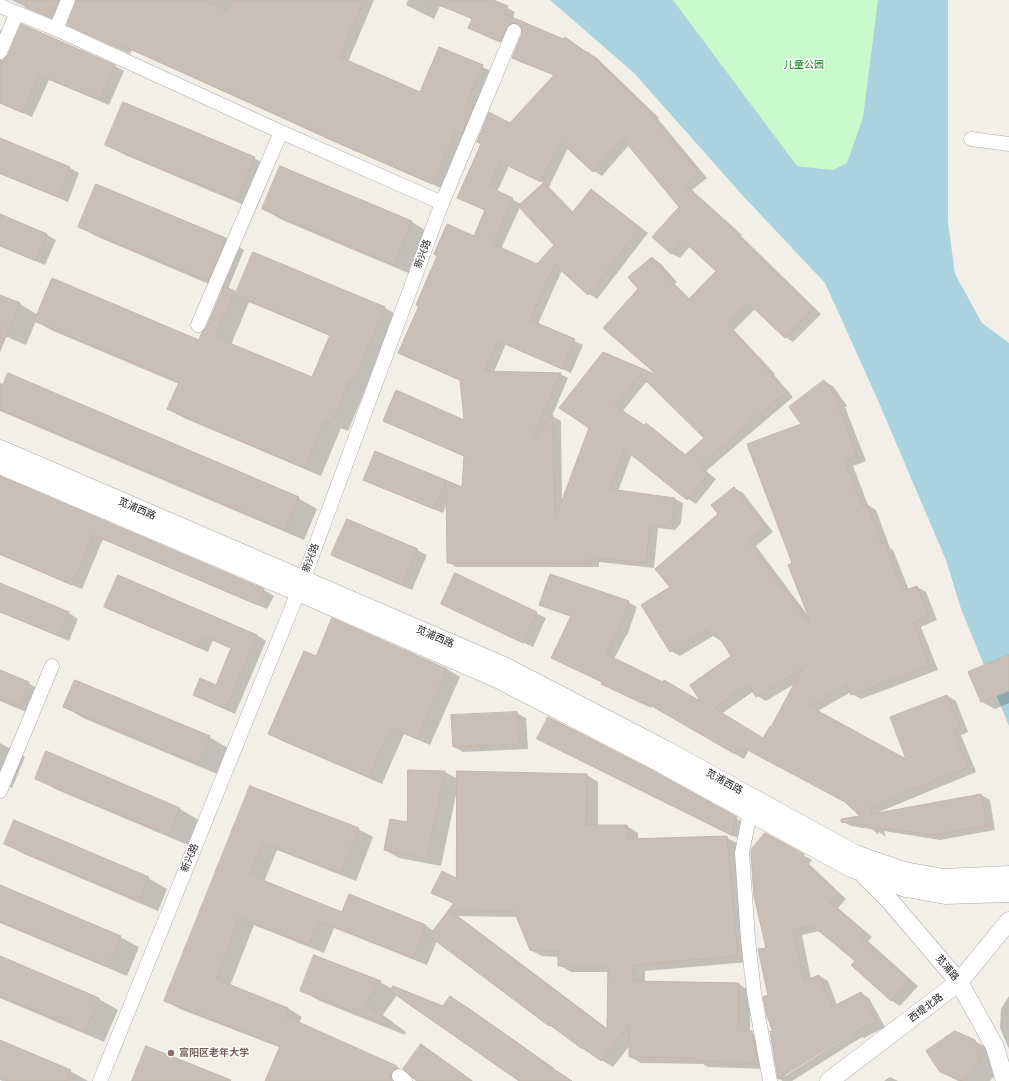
<!DOCTYPE html>
<meta charset="utf-8">
<style>
body{margin:0}
canvas{display:block;background:#f2efe9}
</style>
<canvas width="1009" height="1081"></canvas>
<script>
const context = document.querySelector('canvas').getContext('2d');
context.lineJoin = 'round';
function fill(path, color) { context.fillStyle = color; context.fill(path, 'evenodd'); }
function stroke(path, color, width, dash) { context.strokeStyle = color; context.lineWidth = width; context.lineCap = dash ? 'butt' : 'round'; context.setLineDash(dash || []); context.stroke(path); }
function label(font, color, halo, rows, align = 'center') {
  context.font = font + ' Manrope,"Noto Sans SC",sans-serif'; context.lineWidth = 3; context.setLineDash([]); context.textBaseline = 'middle'; context.strokeStyle = halo; context.fillStyle = color; for (const [text, x, y, turn = 0] of rows) {
    context.save(); context.translate(x, y); context.rotate((+turn || 0) * Math.PI / 180); context.textAlign = isNaN(turn) ? turn : align; if (halo) context.strokeText(text, 0, 0); context.fillText(text, 0, 0); context.restore();
  }
}
fill(new Path2D(`
 M 673,0 L 878,0 L 863,117 L 847,163 L 833,170 L 797,166 Z`), '#c8facc');
fill(new Path2D(`
 M 550,0 L 673,0 L 797,166 L 833,170 L 847,163 L 863,117 L 878,0 L 948,0 L 948,222 L 955,274 L 982,323 L 1009,343 L 1009,726 L 961,609 L 946,560 L 876,396 L 825,283 L 744,197 L 634,73 Z`), '#aad3df');
fill(new Path2D(`
 M 11,0 L 69,0 L 60,22 Z
 M 77,0 L 374,0 L 348,62 L 421,93 L 440,48 L 491,71 L 441,188 L 332,141 L 132,50 L 130,54 L 76,29 Z
 M 408,0 L 491,0 L 515,12 L 513,18 L 564,40 L 565,38 L 597,58 L 659,118 L 658,119 L 707,178 L 692,190 L 742,235 L 741,236 L 821,314 L 793,342 L 785,337 L 756,308 L 734,330 L 775,374 L 774,375 L 793,397 L 706,471 L 716,479 L 696,504 L 688,499 L 632,454 L 618,491 L 675,499 L 683,503 L 681,523 L 675,530 L 658,528 L 654,568 L 599,562 L 599,567 L 456,567 L 448,562 L 447,502 L 443,513 L 372,484 L 364,480 L 375,452 L 463,488 L 465,457 L 384,420 L 465,421 L 461,381 L 399,353 L 475,237 L 486,211 L 459,198 L 511,124 L 554,75 L 521,62 L 513,58 L 523,34 L 522,27 L 517,29 L 509,46 L 469,28 L 473,19 L 440,6 L 434,19 L 406,5 ZM 629,145 L 681,207 L 671,253 L 680,258 L 690,246 L 718,271 L 690,299 L 675,284 L 677,282 L 660,263 L 652,258 L 639,289 L 661,378 L 604,353 L 591,427 L 562,502 L 561,421 L 552,416 L 568,378 L 560,374 L 494,372 L 506,344 L 571,373 L 583,345 L 538,324 L 562,270 L 589,294 L 597,299 L 648,233 L 599,195 L 574,213 L 549,187 L 568,148 L 594,171 L 602,176 ZM 509,166 L 544,183 L 521,204 L 497,192 ZM 520,207 L 555,245 L 537,265 L 501,249 ZM 647,381 L 706,438 L 686,455 L 654,429 L 646,424 L 645,426 L 622,412 Z
 M 22,25 L 115,66 L 124,71 L 109,105 L 49,80 L 32,117 L 0,103 L 0,30 L 9,35 L 0,58 L 1,60 L 5,60 L 8,56 Z
 M 0,139 L 70,168 L 79,173 L 68,202 L 0,174 Z
 M 106,145 L 254,158 L 273,169 L 256,210 L 125,155 Z
 M 281,167 L 412,222 L 430,233 L 413,275 L 282,220 L 263,209 Z
 M 96,185 L 226,239 L 244,250 L 228,289 L 237,293 L 385,308 L 400,317 L 370,390 L 366,388 L 348,431 L 341,428 L 321,476 L 184,418 L 168,409 L 179,384 L 51,330 L 36,321 L 26,345 L 0,334 L 0,296 L 20,304 L 38,315 L 200,341 L 207,329 L 223,290 L 98,237 L 79,227 ZM 249,302 L 330,336 L 312,379 L 231,345 Z
 M 0,215 L 47,235 L 56,240 L 45,265 L 0,246 Z
 M 824,381 L 833,386 L 847,406 L 845,407 L 866,461 L 853,466 L 868,505 L 876,510 L 890,548 L 893,550 L 909,590 L 917,587 L 926,592 L 937,620 L 921,627 L 938,670 L 861,699 L 852,694 L 851,692 L 816,712 L 908,761 L 947,696 L 956,701 L 968,732 L 961,735 L 976,772 L 879,812 L 879,814 L 981,795 L 990,800 L 995,830 L 940,840 L 884,831 L 886,837 L 876,830 L 851,826 L 842,821 L 862,817 L 847,802 L 749,750 L 744,759 L 652,705 L 651,708 L 611,689 L 602,684 L 603,682 L 561,663 L 572,617 L 549,609 L 541,604 L 628,602 L 637,607 L 627,636 L 626,636 L 614,659 L 703,703 L 732,656 L 722,639 L 721,641 L 713,636 L 680,656 L 671,651 L 672,587 L 720,514 L 734,488 L 743,493 L 773,532 L 756,546 L 809,617 L 794,564 L 803,424 ZM 796,683 L 771,728 L 764,739 L 721,714 L 754,691 L 757,696 L 766,701 Z
 M 0,383 L 298,498 L 317,509 L 304,540 L 0,411 Z
 M 0,475 L 2,478 L 264,590 L 274,596 L 267,609 L 103,539 L 82,589 L 0,555 Z
 M 417,550 L 427,555 L 412,590 L 342,560 L 333,555 Z
 M 456,574 L 546,618 L 533,647 L 451,609 Z
 M 118,577 L 257,635 L 266,641 L 235,714 L 204,700 L 194,695 L 216,686 L 232,649 L 213,640 L 208,652 L 115,612 L 106,606 Z
 M 0,584 L 69,613 L 78,619 L 69,641 L 0,612 Z
 M 333,620 L 447,669 L 460,677 L 430,745 L 404,734 L 382,784 L 282,741 L 270,734 L 317,658 Z
 M 1009,656 L 1009,703 L 995,709 L 982,702 Z
 M 0,671 L 28,683 L 47,694 L 38,717 L 0,701 Z
 M 65,707 L 209,737 L 228,748 L 217,774 L 83,718 Z
 M 516,713 L 526,718 L 528,749 L 463,752 L 454,747 Z
 M 0,743 L 25,757 L 12,788 L 0,782 Z
 M 47,753 L 180,809 L 199,820 L 188,845 L 55,789 L 36,778 Z
 M 409,771 L 445,772 L 458,779 L 587,775 L 598,782 L 598,826 L 627,826 L 638,833 L 638,840 L 726,837 L 738,844 L 749,962 L 645,971 L 645,982 L 739,984 L 750,991 L 750,1032 L 764,1039 L 769,1069 L 708,1067 L 703,1064 L 641,1063 L 630,1057 L 630,1045 L 613,1067 L 581,1048 L 561,1032 L 549,1025 L 437,941 L 427,965 L 334,928 L 324,953 L 254,925 L 230,986 L 288,1008 L 302,1017 L 299,1023 L 396,1066 L 408,1074 L 421,1045 L 435,1054 L 473,1081 L 419,1081 L 410,1074 L 406,1081 L 266,1081 L 281,1048 L 180,1009 L 166,1001 L 251,787 L 358,829 L 373,837 L 356,881 L 277,850 L 264,882 L 342,913 L 349,895 L 426,926 L 434,931 L 454,904 L 433,893 L 457,879 L 458,790 L 457,790 L 441,866 L 399,858 L 385,850 L 408,824 ZM 458,916 L 517,917 L 530,950 L 542,956 L 559,957 L 559,965 L 571,972 L 609,972 L 608,1029 Z
 M 657,774 L 748,825 L 744,841 L 648,794 Z
 M 765,834 L 812,860 L 809,864 L 846,899 L 838,908 L 872,937 L 868,941 L 918,986 L 900,1006 L 892,1001 L 852,965 L 856,961 L 820,931 L 802,935 L 811,979 L 819,976 L 828,981 L 837,1005 L 861,993 L 869,998 L 885,1027 L 864,1038 L 862,1037 L 792,1081 L 783,1081 L 779,1079 L 771,1033 L 774,1033 L 769,996 L 767,948 ZM 857,1028 L 858,1030 L 785,1076 L 785,1074 Z
 M 5,844 L 148,878 L 167,889 L 158,911 L 24,854 Z
 M 0,886 L 120,937 L 139,947 L 127,976 L 0,923 Z
 M 315,956 L 380,982 L 392,989 L 443,1007 L 450,997 L 469,1008 L 554,1068 L 553,1069 L 572,1081 L 521,1081 L 397,995 L 383,1015 L 406,1032 L 405,1035 L 320,1001 L 301,990 Z
 M 0,957 L 99,999 L 118,1010 L 104,1042 L 0,998 Z
 M 1009,996 L 1009,1049 L 1000,1028 L 1001,1009 Z
 M 0,1041 L 70,1071 L 88,1081 L 3,1081 L 0,1080 Z
 M 975,1041 L 994,1052 L 998,1071 L 990,1081 L 958,1081 L 941,1071 Z
 M 890,1077 L 898,1081 L 884,1081 Z`), '#0003');
const building = new Path2D(`
 M 28,0 L 59,0 L 51,18 L 25,7 Z
 M 76,0 L 203,0 L 227,11 L 231,0 L 364,0 L 340,57 L 420,92 L 439,47 L 483,65 L 467,102 L 474,105 L 462,134 L 456,131 L 432,184 L 323,136 L 323,135 L 123,46 L 122,50 L 67,25 Z
 M 428,0 L 493,0 L 508,6 L 505,14 L 563,39 L 565,37 L 587,53 L 588,52 L 651,113 L 650,114 L 699,173 L 685,185 L 734,230 L 733,231 L 813,309 L 785,338 L 748,303 L 727,325 L 768,369 L 767,370 L 786,392 L 699,466 L 708,474 L 687,500 L 624,449 L 609,489 L 675,498 L 673,518 L 666,526 L 650,524 L 646,563 L 591,558 L 591,562 L 447,563 L 446,481 L 434,509 L 363,480 L 375,451 L 462,487 L 464,456 L 383,421 L 396,390 L 464,420 L 460,380 L 398,353 L 419,306 L 416,305 L 437,256 L 434,254 L 447,224 L 474,236 L 485,210 L 457,198 L 481,144 L 477,142 L 489,112 L 510,123 L 554,75 L 512,58 L 522,34 L 521,26 L 518,23 L 513,23 L 509,25 L 500,42 L 468,28 L 472,19 ZM 623,139 L 679,207 L 652,237 L 671,254 L 683,241 L 716,271 L 688,300 L 668,279 L 669,277 L 652,257 L 628,277 L 638,289 L 603,328 L 657,375 L 603,352 L 559,408 L 589,428 L 555,519 L 553,415 L 535,438 L 533,436 L 561,373 L 485,371 L 498,341 L 562,369 L 575,339 L 530,320 L 555,265 L 588,295 L 640,228 L 591,189 L 572,213 L 543,183 L 518,206 L 554,245 L 537,264 L 493,244 L 513,198 L 489,187 L 500,162 L 541,182 L 560,142 L 593,172 ZM 640,375 L 704,438 L 685,455 L 646,423 L 644,425 L 615,406 Z
 M 21,24 L 115,65 L 100,100 L 39,75 L 23,113 L 0,103 L 0,66 L 3,60 L 8,55 Z
 M 123,102 L 255,157 L 237,200 L 105,145 Z
 M 0,138 L 70,167 L 58,197 L 0,173 Z
 M 280,166 L 412,221 L 394,265 L 262,209 Z
 M 96,184 L 226,238 L 208,281 L 78,227 Z
 M 0,214 L 47,234 L 36,261 L 0,246 Z
 M 253,252 L 385,307 L 354,382 L 350,380 L 332,422 L 325,420 L 305,468 L 167,409 L 179,382 L 34,321 L 52,278 L 199,340 L 202,332 L 206,328 L 224,286 L 235,291 L 215,337 L 312,377 L 330,335 L 235,295 Z
 M 0,295 L 20,303 L 0,351 Z
 M 8,373 L 299,497 L 285,530 L 0,409 L 0,392 Z
 M 824,380 L 839,400 L 837,402 L 857,456 L 845,461 L 862,506 L 867,504 L 882,544 L 885,543 L 903,591 L 917,586 L 929,615 L 913,622 L 930,665 L 851,695 L 847,685 L 809,706 L 906,759 L 890,717 L 947,695 L 960,727 L 953,730 L 968,767 L 870,807 L 872,814 L 981,794 L 987,826 L 931,835 L 876,827 L 878,834 L 870,826 L 841,822 L 841,819 L 860,816 L 845,802 L 740,746 L 735,754 L 643,701 L 642,703 L 601,684 L 602,682 L 551,658 L 571,616 L 539,605 L 550,574 L 629,601 L 618,632 L 617,632 L 606,654 L 663,682 L 664,680 L 700,701 L 690,685 L 731,656 L 716,632 L 711,636 L 706,630 L 670,652 L 641,605 L 670,587 L 655,569 L 718,514 L 711,505 L 734,487 L 765,527 L 748,541 L 810,624 L 811,623 L 788,565 L 792,563 L 747,444 L 801,424 L 789,407 ZM 802,669 L 771,727 L 770,726 L 763,738 L 714,708 L 748,684 L 756,697 Z
 M 0,476 L 264,589 L 258,605 L 93,535 L 72,585 L 0,554 Z
 M 347,519 L 418,549 L 402,585 L 331,555 Z
 M 455,573 L 537,612 L 523,643 L 441,604 Z
 M 118,575 L 257,635 L 226,709 L 193,695 L 200,678 L 216,685 L 231,648 L 203,636 L 198,647 L 104,607 Z
 M 0,583 L 69,612 L 59,636 L 0,612 Z
 M 332,618 L 447,669 L 417,739 L 391,727 L 369,777 L 268,734 L 304,651 L 316,656 Z
 M 1009,655 L 1009,691 L 981,702 L 968,672 Z
 M 0,670 L 29,682 L 19,707 L 0,699 Z
 M 75,680 L 210,736 L 198,764 L 63,707 Z
 M 517,712 L 519,744 L 453,747 L 451,715 Z
 M 548,717 L 657,773 L 737,817 L 733,826 L 733,836 L 537,739 Z
 M 46,751 L 180,808 L 169,835 L 35,779 Z
 M 408,770 L 445,771 L 427,859 L 384,850 L 390,819 L 407,822 Z
 M 457,771 L 587,774 L 586,825 L 627,825 L 627,839 L 727,836 L 738,956 L 633,965 L 634,981 L 739,983 L 738,1031 L 752,1031 L 758,1063 L 695,1061 L 695,1058 L 629,1057 L 629,1024 L 601,1061 L 582,1047 L 581,1048 L 550,1025 L 549,1026 L 429,936 L 454,903 L 431,893 L 442,871 L 456,878 ZM 449,910 L 514,911 L 530,950 L 558,951 L 558,966 L 608,966 L 607,1029 Z
 M 250,786 L 359,828 L 341,873 L 263,843 L 250,875 L 342,912 L 349,894 L 426,925 L 413,958 L 319,921 L 309,945 L 239,918 L 216,979 L 288,1008 L 285,1016 L 397,1066 L 391,1074 L 390,1081 L 265,1081 L 280,1046 L 164,1001 Z
 M 14,820 L 149,877 L 139,901 L 4,844 Z
 M 765,833 L 804,854 L 801,859 L 838,893 L 830,903 L 864,931 L 860,936 L 909,981 L 891,1001 L 851,965 L 855,961 L 813,926 L 793,930 L 804,981 L 819,975 L 832,1007 L 861,992 L 877,1022 L 854,1033 L 854,1032 L 778,1079 L 770,1031 L 773,1032 L 767,1016 L 763,997 L 768,995 L 758,949 L 766,948 L 754,896 L 751,854 L 751,850 Z
 M 0,885 L 121,936 L 108,967 L 0,921 Z
 M 314,955 L 381,981 L 365,1004 L 388,1021 L 386,1025 L 300,991 Z
 M 0,956 L 99,998 L 85,1032 L 0,996 Z
 M 393,986 L 443,1006 L 450,996 L 536,1056 L 535,1057 L 572,1081 L 519,1081 L 390,991 Z
 M 955,1031 L 975,1040 L 980,1060 L 962,1081 L 940,1072 L 926,1051 Z
 M 0,1040 L 71,1070 L 66,1081 L 8,1081 L 0,1078 Z
 M 421,1044 L 472,1081 L 417,1081 L 413,1078 L 403,1069 Z
 M 146,1046 L 231,1080 L 230,1081 L 132,1081 Z`);
fill(building, '#c7bfb8');
stroke(building, '#c4b6ab', 1);
const minor = new Path2D(`
 M 0,6 L 56,29 L 281,132 L 442,203
 M 56,29 L 68,0
 M 0,52 L 17,13
 M 971,139 L 1009,144
 M 198,325 L 281,132
 M 0,791 L 52,666
 M 750,812 L 742,853 L 748,939 L 754,993 L 770,1081
 M 399,1076 L 405,1081
 M 100,1081 L 303,580 L 442,203 L 514,31`);
const tertiary = new Path2D(`
 M 0,449 L 504,666 L 666,750 L 855,854 L 904,871 L 944,878 L 1009,875
 M 0,465 L 298,592 L 500,680 L 662,764 L 851,868 L 906,888 L 945,895 L 1009,893
 M 865,876 L 890,901 L 959,982 L 995,1047 L 1005,1081
 M 829,1081 L 959,982 L 1009,921`);
stroke(minor, '#a9a9a9', 15);
stroke(tertiary, '#a9a9a9', 19);
stroke(minor, '#fff', 14);
stroke(tertiary, '#fff', 18);
for (const [x, y, r, color] of [
 [171,1053,4,"#8d6e63"]
]) { const dot = new Path2D(); dot.arc(x, y, r, 0, 2 * Math.PI); context.fillStyle = color; context.fill(dot); stroke(dot, '#fff', 1.5); }
label('10px', '#0c8416', '#fff', [
 ["儿童公园",804,65]
]);
label('10px', '#222', '#fff', [
 ["新兴路",423,254,-70],
 ["苋浦西路",137,509,23],
 ["新兴路",311,558,-70],
 ["苋浦西路",435,637,23],
 ["苋浦西路",724,782,29],
 ["新兴路",190,858,-68],
 ["苋浦路",947,968,50],
 ["西堤北路",926,1008,-37]
]);
label('bold 10px', '#785e54', '#fff', [
 ["富阳区老年大学",179,1053]
], 'left');
</script>
